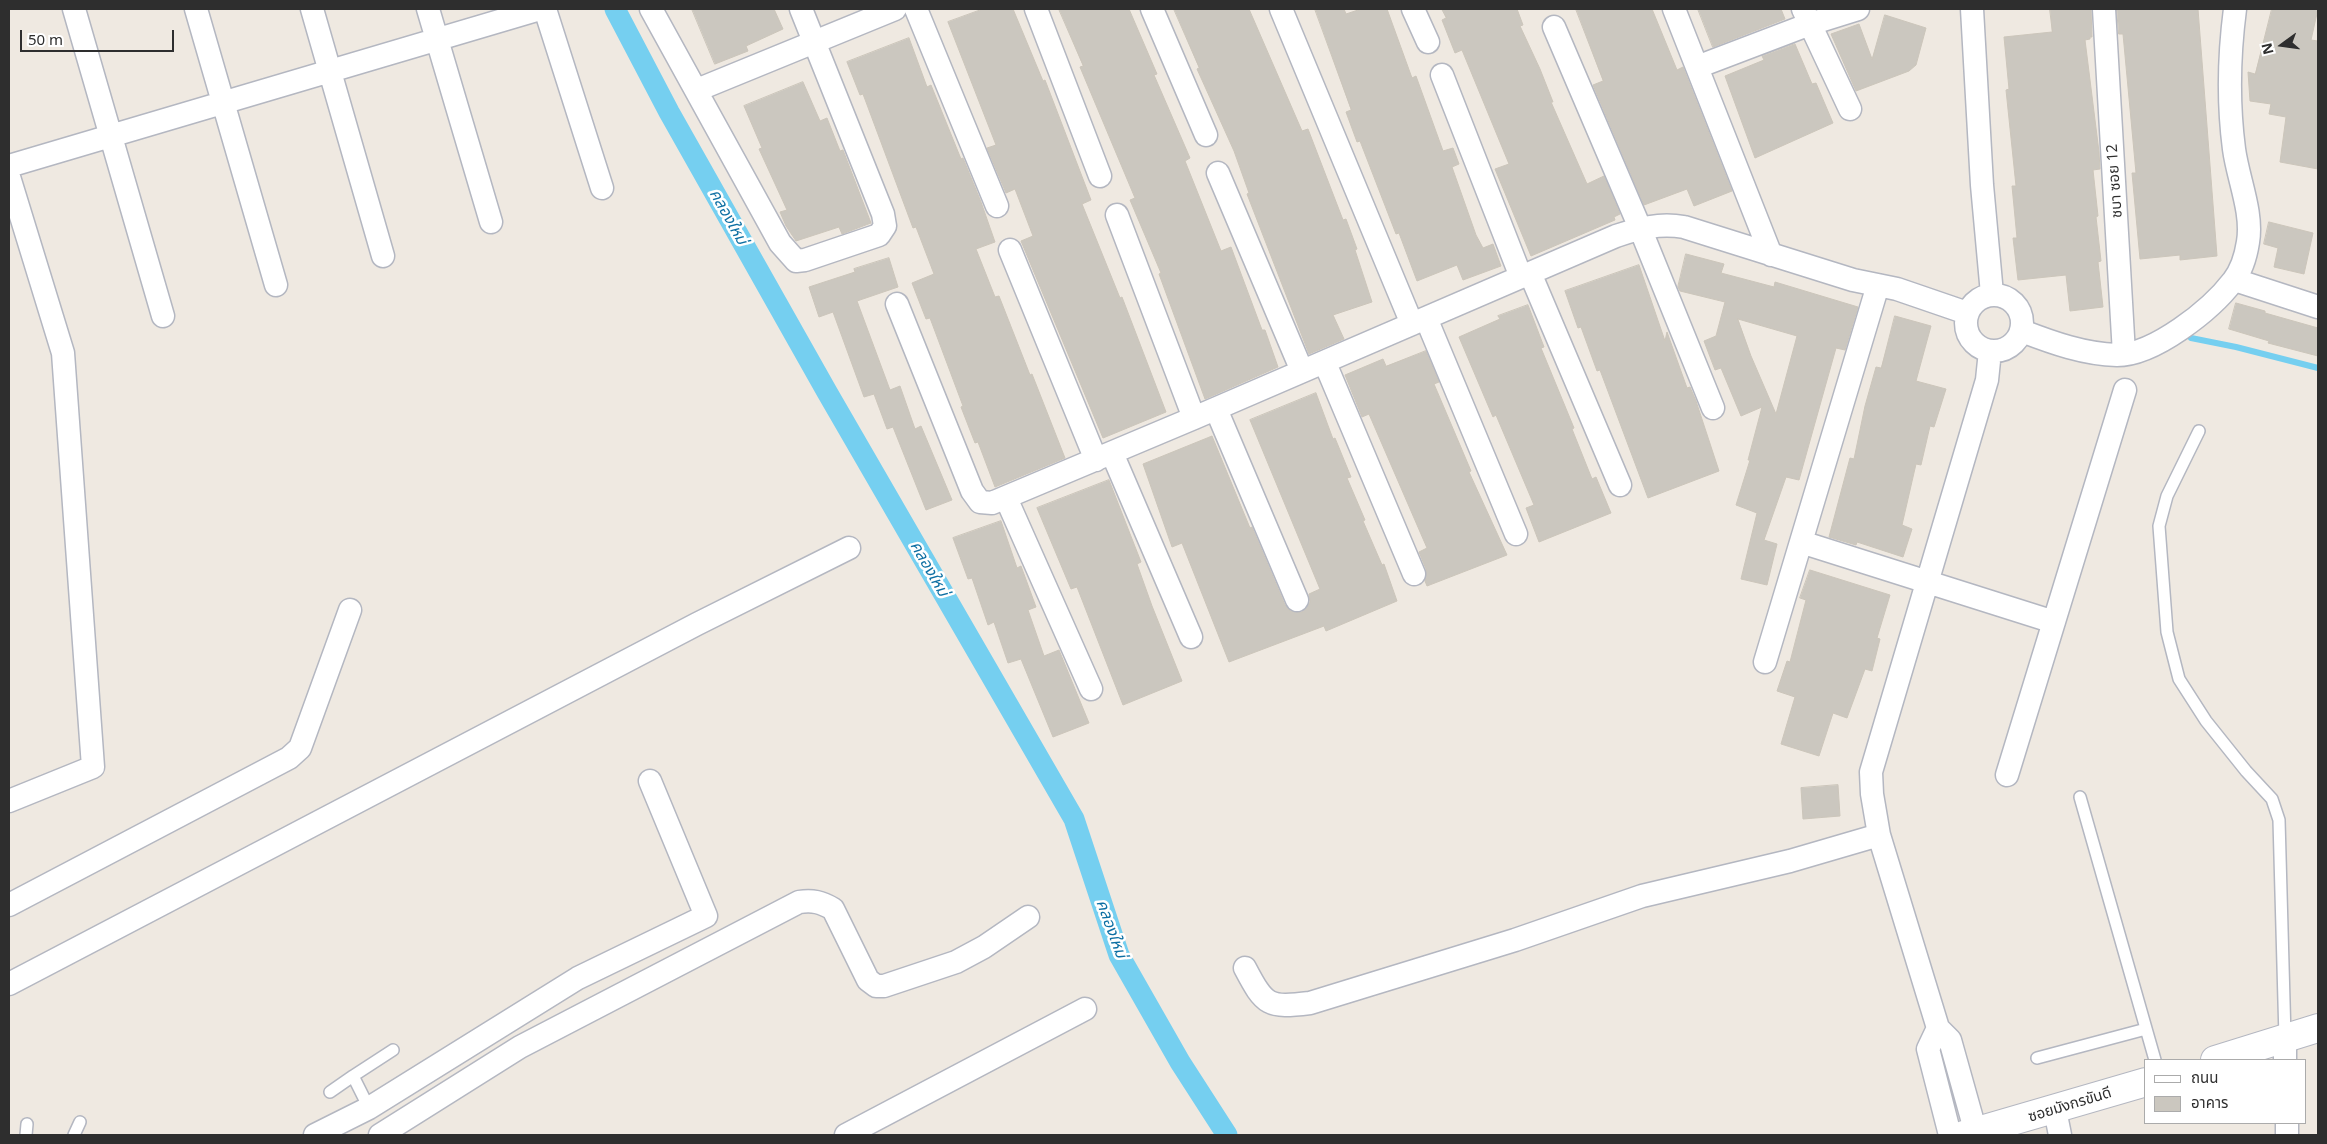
<!DOCTYPE html>
<meta charset="utf-8">
<style>
body{margin:0}
#map{position:relative;width:2327px;height:1144px;overflow:hidden;background:#efe9e1;font-family:"Noto Sans","Noto Sans Thai",sans-serif}
canvas{display:block}
.frame{position:absolute;inset:0;border:10px solid #2e2e2e;pointer-events:none}
.legend{position:absolute;left:2144px;top:1059px;width:162px;height:65px;box-sizing:border-box;background:#fff;border:1px solid #ababab;margin:0;padding:6px 9px;list-style:none;font-size:15px;color:#2e2e2e}
.legend li{display:flex;align-items:center;gap:10px;height:25px}
.legend b{width:25px;border:1px solid #ababab}
.north{position:absolute;left:2257px;top:20px;width:50px;height:50px;-webkit-text-stroke:4px #fff;paint-order:stroke;rotate:256deg;font-size:14px;font-weight:700;line-height:20px;text-align:center;color:#2e2e2e}
.north::after{content:'';display:block;margin:auto;width:18px;height:22px;background:#2e2e2e;clip-path:polygon(50% 0,100% 100%,50% 72%,0 100%)}
.scale{position:absolute;left:20px;top:30px;width:154px;height:22px;box-sizing:border-box;border:2px solid #2e2e2e;border-top:0;padding-left:6px;font-size:15px;line-height:18px;white-space:nowrap;color:#2e2e2e;-webkit-text-stroke:4px #fff;paint-order:stroke}
</style>
<div id="map">
<canvas width="2327" height="1144"></canvas>
<div class="frame"></div>
<ul class="legend">
<li><b style="height:6px;background:#fff"></b>ถนน</li>
<li><b style="height:14px;background:#cbc7bf"></b>อาคาร</li>
</ul>
<div class="north">N</div>
<div class="scale">50 m</div>
</div>
<script>
const context = document.querySelector('canvas').getContext('2d');
context.lineJoin = 'round';
function stroke(path, color, width, dash) { context.strokeStyle = color; context.lineWidth = width; context.lineCap = dash ? 'butt' : 'round'; context.setLineDash(dash || []); context.stroke(path); }
function fill(path, color) { context.fillStyle = color; context.fill(path, 'evenodd'); }
function label(font, color, halo, rows, align = 'center') {
  context.font = font + ' "Noto Sans","Noto Sans Thai",sans-serif'; context.lineWidth = 5; context.setLineDash([]); context.textBaseline = 'middle'; context.strokeStyle = halo; context.fillStyle = color; for (const [text, x, y, turn = 0] of rows) {
    context.save(); context.translate(x, y); context.rotate((+turn || 0) * Math.PI / 180); context.textAlign = isNaN(turn) ? turn : align; if (halo) context.strokeText(text, 0, 0); context.fillText(text, 0, 0); context.restore();
  }
}
stroke(new Path2D(`
 M 2191,338 L 2236,347 L 2318,368`), '#75cff0', 6);
stroke(new Path2D(`
 M 615,9 L 669,112 L 827,392 L 1074,819 L 1119,955 L 1180,1062 L 1227,1135`), '#75cff0', 21);
const building = new Path2D(`
 M 692,9 L 774,9 L 783,29 L 746,46 L 748,51 L 715,64 Z
 M 983,9 L 1013,9 L 1043,81 L 1045,80 L 1091,200 L 1082,204 L 1120,298 L 1122,297 L 1166,412 L 1103,438 L 1021,241 L 1033,236 L 1015,189 L 1006,193 L 987,148 L 996,145 L 948,22 Z
 M 1059,9 L 1129,9 L 1157,74 L 1154,75 L 1190,158 L 1185,161 L 1221,251 L 1231,247 L 1262,330 L 1265,330 L 1278,367 L 1205,399 L 1159,274 L 1161,273 L 1130,200 L 1135,198 L 1080,67 L 1083,66 Z
 M 1174,9 L 1249,9 L 1302,131 L 1308,129 L 1343,220 L 1346,219 L 1357,249 L 1355,250 L 1372,302 L 1333,315 L 1344,339 L 1309,354 L 1247,194 L 1249,193 L 1234,151 L 1197,69 L 1199,68 Z
 M 1315,9 L 1344,9 L 1346,14 L 1361,9 L 1387,9 L 1412,78 L 1416,76 L 1443,151 L 1453,148 L 1459,164 L 1452,167 L 1476,235 L 1483,248 L 1493,244 L 1501,266 L 1463,280 L 1457,265 L 1417,281 L 1399,233 L 1396,234 L 1360,141 L 1357,142 L 1346,112 L 1351,110 Z
 M 1442,9 L 1517,9 L 1523,25 L 1520,26 L 1540,69 L 1553,102 L 1551,102 L 1587,184 L 1604,176 L 1620,214 L 1614,217 L 1615,220 L 1531,256 L 1495,169 L 1509,164 L 1462,50 L 1455,53 L 1442,20 L 1446,18 Z
 M 1576,9 L 1652,9 L 1677,70 L 1683,67 L 1732,191 L 1694,206 L 1687,189 L 1644,205 L 1593,85 L 1603,81 Z
 M 1698,9 L 1781,9 L 1785,19 L 1713,47 Z
 M 2050,9 L 2091,9 L 2092,37 L 2090,37 L 2090,39 L 2085,40 L 2099,152 L 2100,169 L 2093,170 L 2098,216 L 2096,217 L 2101,261 L 2098,262 L 2103,307 L 2070,311 L 2066,275 L 2018,280 L 2013,238 L 2017,238 L 2012,186 L 2016,186 L 2006,90 L 2009,89 L 2004,37 L 2052,32 Z
 M 2117,9 L 2198,9 L 2217,256 L 2180,260 L 2180,255 L 2140,259 L 2132,173 L 2136,173 L 2123,34 L 2119,34 Z
 M 2272,9 L 2318,9 L 2311,40 L 2318,41 L 2318,169 L 2280,162 L 2286,117 L 2269,114 L 2271,104 L 2250,101 L 2248,72 L 2255,74 Z
 M 1885,15 L 1926,28 L 1916,65 L 1909,71 L 1856,91 L 1831,34 L 1859,24 L 1872,59 Z
 M 909,38 L 927,87 L 931,85 L 961,159 L 963,158 L 981,202 L 995,242 L 976,249 L 995,297 L 999,296 L 1030,375 L 1032,374 L 1065,458 L 995,487 L 978,442 L 975,443 L 961,407 L 963,406 L 930,318 L 926,319 L 912,283 L 934,274 L 916,227 L 913,228 L 863,94 L 860,95 L 847,62 Z
 M 1795,44 L 1812,84 L 1816,83 L 1833,123 L 1755,158 L 1725,76 L 1764,60 L 1762,56 Z
 M 803,82 L 820,121 L 827,118 L 840,151 L 843,150 L 871,223 L 842,234 L 839,227 L 796,241 L 786,226 L 780,212 L 787,210 L 759,149 L 762,148 L 744,106 Z
 M 2269,222 L 2313,233 L 2304,274 L 2274,267 L 2278,248 L 2264,244 Z
 M 1686,254 L 1724,264 L 1721,273 L 1774,287 L 1775,282 L 1858,307 L 1845,350 L 1836,348 L 1799,480 L 1786,477 L 1764,540 L 1777,544 L 1767,585 L 1741,579 L 1757,513 L 1736,505 L 1750,460 L 1748,460 L 1762,407 L 1741,416 L 1721,368 L 1715,370 L 1704,341 L 1716,336 L 1725,302 L 1680,291 L 1678,287 ZM 1738,319 L 1797,336 L 1776,414 L 1751,356 Z
 M 889,258 L 898,287 L 857,301 L 890,390 L 900,386 L 915,429 L 921,426 L 952,500 L 926,510 L 893,427 L 887,429 L 874,394 L 864,397 L 833,312 L 819,317 L 809,287 L 855,272 L 854,269 Z
 M 1639,265 L 1665,341 L 1667,332 L 1687,388 L 1690,387 L 1696,401 L 1719,471 L 1648,498 L 1600,370 L 1597,371 L 1581,327 L 1578,328 L 1565,291 Z
 M 2236,303 L 2265,311 L 2265,313 L 2318,328 L 2318,356 L 2268,343 L 2269,341 L 2229,329 Z
 M 1528,305 L 1544,347 L 1541,348 L 1574,428 L 1572,429 L 1592,479 L 1596,477 L 1611,513 L 1539,542 L 1526,508 L 1534,505 L 1496,415 L 1493,417 L 1459,337 L 1500,319 L 1498,316 Z
 M 1895,316 L 1931,326 L 1916,381 L 1946,389 L 1934,427 L 1930,426 L 1921,465 L 1916,464 L 1902,525 L 1912,529 L 1903,557 L 1857,542 L 1856,545 L 1829,537 L 1850,458 L 1854,459 L 1865,406 L 1876,367 L 1881,368 Z
 M 1426,351 L 1439,382 L 1434,384 L 1471,471 L 1469,472 L 1507,555 L 1427,586 L 1425,581 L 1426,569 L 1419,552 L 1427,548 L 1369,414 L 1362,417 L 1345,375 L 1383,359 L 1386,366 Z
 M 1316,393 L 1333,439 L 1335,438 L 1351,477 L 1347,478 L 1365,520 L 1363,521 L 1382,565 L 1384,564 L 1397,601 L 1326,631 L 1324,626 L 1229,662 L 1182,543 L 1172,547 L 1143,464 L 1212,436 L 1250,528 L 1252,527 L 1285,605 L 1290,611 L 1302,612 L 1307,608 L 1310,602 L 1309,594 L 1320,589 L 1250,420 Z
 M 1109,480 L 1141,562 L 1137,564 L 1152,606 L 1182,681 L 1123,705 L 1077,587 L 1071,589 L 1037,508 Z
 M 1001,521 L 1017,568 L 1021,566 L 1036,607 L 1028,610 L 1044,656 L 1059,650 L 1089,723 L 1053,737 L 1021,659 L 1008,663 L 994,622 L 988,625 L 972,578 L 968,579 L 953,538 Z
 M 1810,570 L 1890,595 L 1877,638 L 1880,639 L 1872,671 L 1865,669 L 1847,718 L 1833,713 L 1819,756 L 1781,744 L 1795,697 L 1777,691 L 1787,661 L 1790,662 L 1806,600 L 1800,598 Z
 M 1838,785 L 1840,816 L 1803,819 L 1801,788 Z`);
fill(building, '#cbc7bf');
stroke(building, '#cbc5ba', 1);
const lane = new Path2D(`
 M 2199,431 L 2167,496 L 2159,526 L 2167,632 L 2179,679 L 2206,721 L 2246,771 L 2272,799 L 2279,820 L 2285,1038
 M 2080,797 L 2155,1060
 M 2037,1058 L 2146,1029
 M 330,1092 L 353,1076
 M 369,1108 L 353,1076 L 393,1050
 M 26,1135 L 27,1124
 M 74,1135 L 80,1122`);
const street = new Path2D(`
 M 74,9 L 163,316
 M 196,9 L 276,285
 M 312,9 L 383,256
 M 428,9 L 491,222
 M 545,9 L 602,188
 M 651,9 L 780,243 L 796,261 L 805,260 L 879,235 L 885,226 L 883,214 L 801,9
 M 916,9 L 997,206
 M 1036,9 L 1100,176
 M 1152,9 L 1206,135
 M 1281,9 L 1412,324
 M 1413,9 L 1428,42
 M 1674,9 L 1771,255
 M 1803,9 L 1850,109
 M 1972,9 L 1982,185 L 1992,294
 M 2104,9 L 2124,354
 M 1554,27 L 1640,228 L 1713,408
 M 1697,67 L 1810,24 L 1858,9
 M 1442,75 L 1521,277
 M 697,90 L 895,9
 M 9,166 L 540,9
 M 1218,173 L 1302,371
 M 9,177 L 63,353 L 93,767 L 9,801
 M 1117,215 L 1194,418
 M 1010,250 L 1096,460
 M 1530,273 L 1620,485
 M 2235,280 L 2318,307
 M1966 323a28 28 0 1 1 56 0a28 28 0 1 1-56 0Z
 M 897,304 L 972,491 L 980,502 L 992,503 L 1194,418 L 1616,236 C 1640,228 1659,223 1684,227 L 1853,280 L 1897,289 L 1967,313
 M 1426,318 L 1516,534
 M 2022,331 C 2053,343 2084,354 2117,355 C 2154,355 2211,310 2233,281 C 2241,271 2246,255 2248,242 C 2253,212 2238,179 2234,149 C 2228,103 2229,55 2235,9
 M 1325,363 L 1414,574
 M 1216,409 L 1297,600
 M 1112,453 L 1191,637
 M 1006,498 L 1091,689
 M 1801,542 L 2054,622
 M 1765,662 L 1878,285
 M 2007,775 L 2125,390
 M 9,905 L 289,758 L 300,748 L 350,610
 M 1245,968 C 1265,1006 1268,1008 1310,1003 L 1515,940 L 1642,896 L 1790,861 L 1879,835
 M 9,984 L 697,624 L 849,548
 M 1938,1028 L 1928,1049 L 1950,1135
 M 2285,1039 L 2285,1060
 M 2055,1110 L 2060,1135
 M 2287,1123 L 2287,1135
 M 1976,1133 L 1950,1040 L 1938,1028 L 1879,835 L 1872,794 L 1871,772 L 1987,380 L 1990,351
 M 315,1135 L 369,1108 L 578,978 L 706,916 L 650,781
 M 380,1135 L 520,1047 L 799,902 C 813,900 821,902 833,909 L 868,980 L 876,986 L 884,986 L 956,962 L 984,947 L 1028,917
 M 846,1135 L 1085,1009`);
const secondary = new Path2D(`
 M 2215,1060 L 2318,1028
 M 1964,1135 L 2146,1082`);
stroke(lane, '#b4b7c1', 14);
stroke(street, '#b4b7c1', 25);
stroke(secondary, '#b4b7c1', 30);
stroke(lane, '#fff', 11);
stroke(street, '#fff', 22);
stroke(secondary, '#fff', 28);
label('15px', '#2e2e2e', '#fff', [
 ["ชบา ซอย 12",2115,181,-94],
 ["ซอยมังกรขันดี",2070,1105,-17]
]);
label('italic 16px', '#0d6fa3', '#fff', [
 ["คลองใหม่",728,217,61],
 ["คลองใหม่",929,569,60],
 ["คลองใหม่",1111,929,70]
]);
</script>
